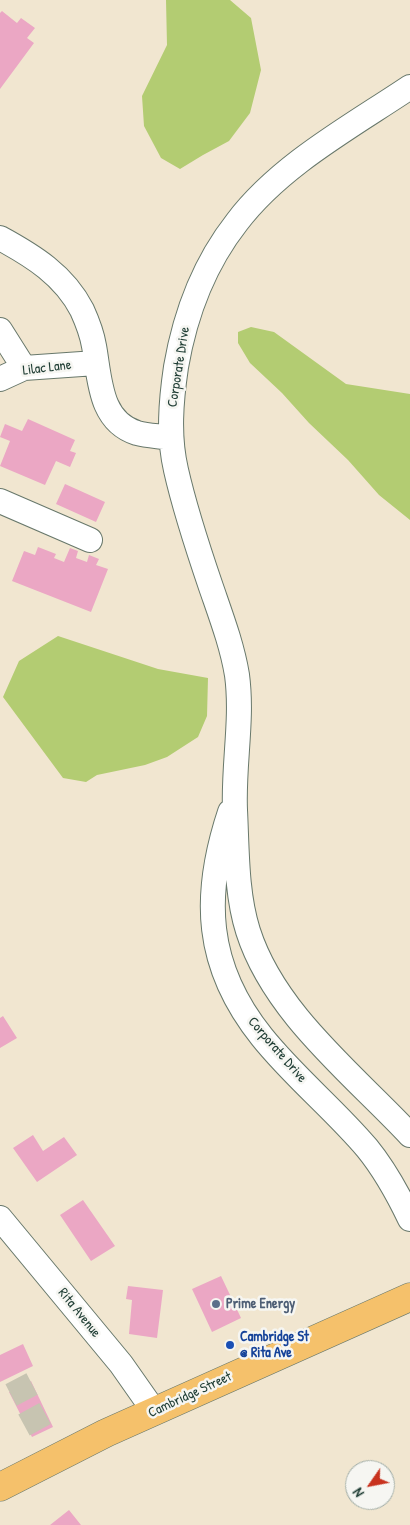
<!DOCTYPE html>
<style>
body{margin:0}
#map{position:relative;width:410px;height:1525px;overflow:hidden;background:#f1e6d0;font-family:"Patrick Hand",sans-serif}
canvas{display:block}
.north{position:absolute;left:345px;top:1460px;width:50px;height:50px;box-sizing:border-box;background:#f6f6f2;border:1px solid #a0aca6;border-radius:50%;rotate:237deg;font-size:14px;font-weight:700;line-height:20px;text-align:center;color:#1f3d34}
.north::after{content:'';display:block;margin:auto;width:18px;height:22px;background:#c8321e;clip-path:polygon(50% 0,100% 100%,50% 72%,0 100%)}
</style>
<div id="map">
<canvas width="410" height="1525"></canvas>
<div class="north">N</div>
</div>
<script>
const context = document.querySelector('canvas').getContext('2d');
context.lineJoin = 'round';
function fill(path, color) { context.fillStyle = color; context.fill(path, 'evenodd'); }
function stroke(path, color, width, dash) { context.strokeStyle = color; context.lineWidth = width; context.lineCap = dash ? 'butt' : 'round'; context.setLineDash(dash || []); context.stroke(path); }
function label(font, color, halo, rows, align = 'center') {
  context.font = font + ' "Patrick Hand",sans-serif'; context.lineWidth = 5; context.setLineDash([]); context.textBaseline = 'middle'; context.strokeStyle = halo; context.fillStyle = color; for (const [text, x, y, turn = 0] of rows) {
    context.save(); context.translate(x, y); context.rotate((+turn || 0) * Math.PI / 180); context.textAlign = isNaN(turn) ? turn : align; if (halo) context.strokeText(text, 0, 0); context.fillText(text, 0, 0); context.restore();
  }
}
fill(new Path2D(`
 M 166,0 L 230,0 L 251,18 L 261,70 L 250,113 L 229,141 L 203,155 L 180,169 L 161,158 L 144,126 L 142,96 L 167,45 Z
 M 251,327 L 274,332 L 346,384 L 410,394 L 410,520 L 379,495 L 348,460 L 309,423 L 282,393 L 250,363 L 238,343 L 238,332 Z
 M 58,636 L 158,669 L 208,678 L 207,716 L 198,737 L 167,757 L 145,765 L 97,775 L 86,782 L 63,778 L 3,697 L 19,661 Z`), '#b3cc72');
fill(new Path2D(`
 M 2,11 L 17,23 L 21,18 L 35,28 L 27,38 L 34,43 L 0,89 L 0,13 Z
 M 28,419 L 75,440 L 70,451 L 76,453 L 70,467 L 56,461 L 45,485 L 0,466 L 10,441 L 0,437 L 5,424 L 22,431 Z
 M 65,484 L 105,502 L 96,522 L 56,504 Z
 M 38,547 L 56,554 L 54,558 L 64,562 L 70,548 L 78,551 L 76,558 L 87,562 L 89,555 L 99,559 L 96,565 L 108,569 L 91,612 L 12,581 L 24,551 L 35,555 Z
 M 3,1016 L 17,1038 L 0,1048 L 0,1018 Z
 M 33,1135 L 43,1151 L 64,1137 L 77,1155 L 37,1182 L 13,1148 Z
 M 83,1200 L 115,1246 L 91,1261 L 60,1215 Z
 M 221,1276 L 241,1318 L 212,1332 L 192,1289 Z
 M 128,1286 L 163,1290 L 157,1338 L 129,1334 L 132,1300 L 126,1299 Z
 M 23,1344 L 33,1366 L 0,1382 L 0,1355 Z
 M 31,1381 L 53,1427 L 32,1437 L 9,1392 Z
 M 69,1510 L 81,1525 L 50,1525 Z`), '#eba7c4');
stroke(new Path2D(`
 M 11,1395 L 32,1384
 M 24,1425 L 48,1412`), '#c7c4b1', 24, [24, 12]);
const minor = new Path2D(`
 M 410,87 C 352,126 280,165 237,222 C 204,264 185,315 176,367 C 171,401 168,436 176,470 C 185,510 198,549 211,587 C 221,616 232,645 237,675 C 243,720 233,765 235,810 C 237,849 236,893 248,931 C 274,1013 353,1074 410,1135
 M 0,238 C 33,256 64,275 82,310 C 87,321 92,334 94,346 C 100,378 99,421 137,433 C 148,436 160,436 171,438
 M 0,330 L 24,368
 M 0,379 L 24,368 L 96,363
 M 0,501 L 90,540
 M 230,812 C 202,896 205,966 262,1037 C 294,1077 334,1109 367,1148 C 385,1170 398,1194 410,1219
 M 0,1218 L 121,1364 L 154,1411`);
const major = new Path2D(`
 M 0,1487 L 106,1433 L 410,1297`);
stroke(minor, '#68786b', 26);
stroke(major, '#68786b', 29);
stroke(minor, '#fff', 24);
stroke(major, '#f5c16b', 28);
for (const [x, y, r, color] of [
 [216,1304,5,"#5c6f8a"],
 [230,1345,5,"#1a4fb4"]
]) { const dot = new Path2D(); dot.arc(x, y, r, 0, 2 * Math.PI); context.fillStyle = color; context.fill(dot); stroke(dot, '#f6f6f2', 2); }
label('14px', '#1f3d34', '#f6f6f2', [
 ["Corporate Drive",179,367,-81],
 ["Lilac Lane",47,368,-7],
 ["Corporate Drive",277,1050,49],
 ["Rita Avenue",79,1313,51],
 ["Cambridge Street",190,1395,-25]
]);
label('bold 14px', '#4e5e75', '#f6f6f2', [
 ["Prime Energy",226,1304]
], 'left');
label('bold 14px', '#164399', '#f6f6f2', [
 ["Cambridge St",240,1337],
 ["@ Rita Ave",240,1353]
], 'left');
</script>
